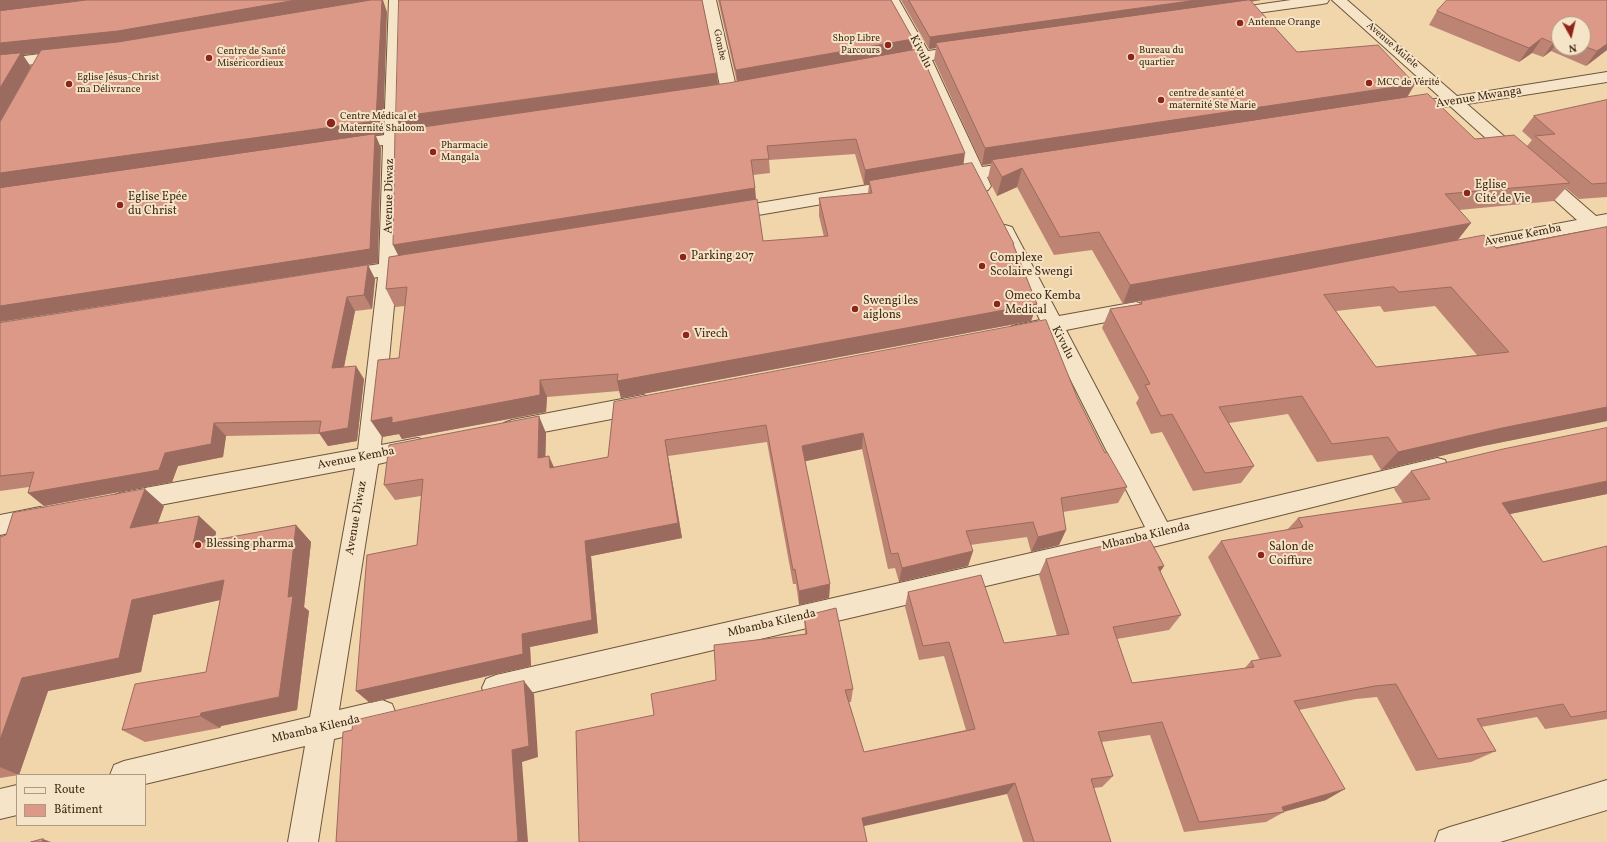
<!DOCTYPE html>
<meta charset="utf-8">
<style>
body{margin:0}
#map{position:relative;width:1607px;height:842px;overflow:hidden;background:#f1d5ab;font-family:Vollkorn,serif}
canvas{display:block}
.legend{position:absolute;left:16px;top:774px;width:130px;height:52px;box-sizing:border-box;background:#f6e4c8;border:1px solid #ae9a81;margin:0;padding:5px 7px;list-style:none;font-size:12px;color:#422c17}
.legend li{display:flex;align-items:center;gap:8px;height:20px}
.legend b{width:20px;border:1px solid #ae9a81}
.north{position:absolute;left:1551px;top:16px;width:40px;height:40px;box-sizing:border-box;background:#f6e4c8;border:1px solid #ae9a81;border-radius:50%;rotate:172deg;font-size:11px;font-weight:700;line-height:16px;text-align:center;color:#422c17}
.north::after{content:'';display:block;margin:auto;width:14px;height:18px;background:#8f2418;clip-path:polygon(50% 0,100% 100%,50% 72%,0 100%)}
</style>
<div id="map">
<canvas width="1607" height="842"></canvas>
<ul class="legend">
<li><b style="height:5px;background:#f6e4c8"></b>Route</li>
<li><b style="height:11px;background:#dc9987"></b>Bâtiment</li>
</ul>
<div class="north">N</div>
</div>
<script>
const context = document.querySelector('canvas').getContext('2d');
context.lineJoin = 'round';
function stroke(path, color, width, dash) { context.strokeStyle = color; context.lineWidth = width; context.lineCap = dash ? 'butt' : 'round'; context.setLineDash(dash || []); context.stroke(path); }
function fill(path, color) { context.fillStyle = color; context.fill(path, 'evenodd'); }
function label(font, color, halo, rows, align = 'center') {
  context.font = font + ' Vollkorn,serif'; context.lineWidth = 4; context.setLineDash([]); context.textBaseline = 'middle'; context.strokeStyle = halo; context.fillStyle = color; for (const [text, x, y, turn = 0] of rows) {
    context.save(); context.translate(x, y); context.rotate((+turn || 0) * Math.PI / 180); context.textAlign = isNaN(turn) ? turn : align; if (halo) context.strokeText(text, 0, 0); context.fillText(text, 0, 0); context.restore();
  }
}
const street = new Path2D(`
 M 389,0 L 403,0 L 400,132 L 425,129 L 431,130 L 433,134 L 431,138 L 400,143 L 398,261 L 418,257 L 425,259 L 428,264 L 425,269 L 397,274 L 381,445 L 418,438 L 426,441 L 429,447 L 426,453 L 378,464 L 339,710 L 382,700 L 392,704 L 396,714 L 392,724 L 382,728 L 334,739 L 318,842 L 288,842 L 305,746 L 145,784 L 145,775 L 110,775 L 114,765 L 124,761 L 310,717 L 355,468 L 123,512 L 115,509 L 111,502 L 115,495 L 123,492 L 358,449 L 378,277 L 342,283 L 335,281 L 332,276 L 335,271 L 379,264 L 383,145 L 348,150 L 342,149 L 340,145 L 342,141 L 384,135 Z
 M 702,0 L 716,0 L 737,91 L 735,94 L 729,96 L 723,94 L 721,91 Z
 M 885,0 L 899,0 L 928,51 L 964,46 L 969,47 L 971,50 L 969,53 L 932,60 L 982,167 L 1019,162 L 1025,163 L 1028,167 L 1025,171 L 987,177 L 991,186 L 988,190 L 982,192 L 976,190 L 971,180 L 948,183 L 942,182 L 939,178 L 942,174 L 966,170 L 918,62 L 894,66 L 889,64 L 886,61 L 889,58 L 914,53 Z
 M 1291,0 L 1329,0 L 1327,3 L 1322,4 L 1228,17 L 1223,16 L 1221,13 L 1223,10 L 1228,9 Z
 M 1332,0 L 1347,0 L 1457,96 L 1607,72 L 1607,82 L 1467,104 L 1596,216 L 1607,214 L 1607,231 L 1605,233 C 1598,235 1594,235 1588,230 L 1461,254 L 1454,253 L 1452,248 L 1454,243 L 1461,242 L 1577,220 L 1450,106 L 1409,113 L 1403,111 L 1401,108 L 1403,105 L 1441,98 Z
 M 64,51 L 69,53 L 72,56 L 69,59 L 0,69 L 0,59 Z
 M 898,180 L 904,182 L 907,186 L 904,190 L 729,220 L 723,218 L 720,214 L 723,210 L 729,208 Z
 M 1005,225 L 1012,227 L 1014,231 L 1059,316 L 1136,302 L 1143,304 L 1146,309 L 1143,314 L 1136,316 L 1066,330 L 1167,522 L 1437,458 L 1445,460 L 1448,467 L 1445,474 L 1161,545 L 496,701 L 486,697 L 482,688 L 486,679 L 496,675 L 1145,527 L 1047,333 L 1019,338 L 1012,336 L 1009,331 L 1012,326 L 1040,320 L 996,231 L 998,227 Z
 M 643,395 L 651,398 L 654,404 L 651,410 L 643,413 L 512,438 L 504,435 L 501,429 L 504,423 L 512,420 Z
 M 40,507 L 48,510 L 52,517 L 48,524 L 0,535 L 0,515 Z
 M 1607,780 L 1607,810 L 1500,842 L 1435,842 L 1439,831 L 1450,827 Z
 M 17,785 L 17,815 L 0,819 L 0,789 Z`);
stroke(street, '#6e563c', 2);
fill(street, '#f6e4c8');
fill(new Path2D(`
 M 718,0 L 891,0 L 913,39 L 912,50 L 963,164 L 1014,244 L 1014,246 L 1037,304 L 1031,321 L 621,398 L 619,391 L 547,397 L 546,412 L 402,439 L 399,434 L 382,437 L 399,358 L 405,306 L 395,307 L 386,289 L 398,256 L 401,130 L 396,117 L 717,73 L 718,85 L 737,82 ZM 855,154 L 864,185 L 869,184 L 868,193 L 819,198 L 819,216 L 824,237 L 763,241 L 756,200 L 755,188 L 753,175 L 770,173 L 769,160 Z
 M 901,0 L 1261,0 L 1251,2 L 1297,52 L 1407,97 L 1475,139 L 1527,146 L 1532,140 L 1522,131 L 1534,116 L 1607,100 L 1607,197 L 1579,199 L 1566,188 L 1554,201 L 1459,210 L 1457,240 L 1496,248 L 1607,227 L 1607,421 L 1483,446 L 1381,470 L 1372,455 L 1317,462 L 1288,414 L 1229,423 L 1254,466 L 1241,483 L 1193,491 L 1162,432 L 1151,434 L 1136,403 L 1139,398 L 1102,328 L 1110,309 L 1139,304 L 1141,301 L 1265,277 L 1123,304 L 1092,250 L 1054,255 L 1017,187 L 997,196 L 988,178 L 991,164 L 982,165 L 934,60 L 936,48 L 929,49 ZM 1380,306 L 1384,312 L 1435,306 L 1477,355 L 1376,367 L 1336,311 Z
 M 1447,0 L 1607,0 L 1607,50 L 1586,66 L 1551,51 L 1543,57 L 1532,53 L 1519,62 L 1429,25 L 1437,11 ZM 1559,24 L 1583,24 L 1583,48 L 1559,48 Z
 M 368,265 L 375,279 L 372,309 L 355,311 L 344,367 L 364,379 L 357,441 L 328,446 L 320,434 L 226,436 L 223,457 L 178,466 L 172,482 L 44,506 L 28,493 L 29,487 L 0,491 L 0,323 Z
 M 1077,397 L 1105,453 L 1127,487 L 1118,503 L 1063,512 L 1066,530 L 1059,545 L 1031,552 L 1027,537 L 970,545 L 973,551 L 968,566 L 899,582 L 895,568 L 888,569 L 862,449 L 805,461 L 830,584 L 829,598 L 799,605 L 796,584 L 793,584 L 767,442 L 668,456 L 682,538 L 591,556 L 598,633 L 530,647 L 531,666 L 370,703 L 356,691 L 417,545 L 421,496 L 395,500 L 384,485 L 546,433 L 545,457 L 554,467 L 608,457 L 614,402 Z
 M 1411,471 L 1607,494 L 1510,514 L 1543,562 L 1607,546 L 1607,719 L 1545,729 L 1537,717 L 1481,727 L 1496,751 L 1471,762 L 1416,771 L 1377,697 L 1356,699 L 1299,710 L 1326,800 L 1284,812 L 1266,822 L 1184,832 L 1150,735 L 1102,742 L 1113,776 L 1102,787 L 1094,788 L 1111,842 L 1023,842 L 1007,794 L 654,715 L 716,680 L 805,634 L 804,616 L 853,689 L 851,702 L 849,702 L 864,752 L 966,730 L 944,656 L 919,660 L 905,607 L 908,592 L 1004,643 L 1057,636 L 1039,575 L 1046,559 L 1164,566 L 1160,572 L 1181,615 L 1169,630 L 1117,639 L 1132,683 L 1244,669 L 1251,661 L 1260,660 L 1208,557 L 1221,541 L 1287,530 L 1298,518 L 1403,503 L 1394,489 Z
 M 164,506 L 158,523 L 199,516 L 216,532 L 215,540 L 296,525 L 311,542 L 304,607 L 309,611 L 297,710 L 221,726 L 220,728 L 145,742 L 122,730 L 206,672 L 220,600 L 153,615 L 141,672 L 48,691 L 19,775 L 0,778 L 0,537 Z`), '#bd8474');
fill(new Path2D(`
 M 0,0 L 114,0 L 0,15 Z
 M 296,0 L 380,0 L 127,45 L 23,55 L 31,67 L 0,122 L 0,43 Z
 M 382,0 L 383,0 L 387,12 L 383,135 L 376,136 L 381,148 L 378,263 L 0,322 L 0,173 Z
 M 1197,0 L 1261,0 L 936,43 L 936,48 L 929,49 L 930,37 Z
 M 1542,38 L 1532,53 L 1519,62 L 1529,48 Z
 M 913,39 L 912,52 L 737,83 L 736,70 Z
 M 1559,39 L 1559,40 L 1551,51 L 1543,57 L 1553,43 Z
 M 1607,44 L 1607,50 L 1586,66 L 1597,51 Z
 M 717,73 L 718,87 L 402,131 L 396,117 Z
 M 1415,84 L 1405,101 L 992,160 L 991,164 L 982,165 L 985,148 Z
 M 965,153 L 963,168 L 869,181 L 869,184 L 864,185 L 865,170 Z
 M 1022,168 L 1017,187 L 997,196 L 1002,177 Z
 M 755,188 L 756,203 L 400,259 L 393,245 Z
 M 1471,223 L 1457,241 L 1123,304 L 1130,285 Z
 M 368,265 L 375,279 L 372,309 L 364,295 Z
 M 347,297 L 355,311 L 341,382 L 332,368 Z
 M 1037,304 L 1031,321 L 621,398 L 617,381 Z
 M 356,366 L 364,379 L 357,441 L 328,446 L 319,433 Z
 M 540,380 L 547,397 L 546,412 L 402,439 L 399,434 L 382,437 L 371,421 Z
 M 1607,407 L 1607,421 L 1483,446 L 1381,470 L 1398,452 L 1502,428 Z
 M 539,416 L 546,433 L 545,474 L 538,458 Z
 M 214,423 L 226,436 L 223,457 L 178,466 L 172,482 L 44,506 L 28,493 L 165,453 Z
 M 863,433 L 862,449 L 802,462 L 802,446 Z
 M 665,440 L 668,456 L 682,538 L 591,556 L 598,633 L 530,647 L 531,666 L 370,703 L 356,691 L 522,634 L 585,541 Z
 M 549,456 L 556,472 L 550,468 Z
 M 1607,481 L 1607,494 L 1481,520 L 1502,503 Z
 M 145,489 L 164,506 L 150,544 L 130,528 Z
 M 199,516 L 216,532 L 211,560 L 193,544 Z
 M 296,525 L 311,542 L 304,607 L 309,611 L 297,710 L 221,726 L 220,728 L 200,716 L 201,713 L 288,597 Z
 M 1066,530 L 1059,545 L 1031,552 L 1038,537 Z
 M 973,551 L 968,566 L 899,582 L 902,568 Z
 M 1164,566 L 1153,582 L 1158,567 Z
 M 224,580 L 242,595 L 153,615 L 141,672 L 48,691 L 19,775 L 0,767 L 0,740 L 22,678 L 132,600 Z
 M 830,584 L 829,598 L 799,605 L 799,591 Z
 M 524,681 L 534,694 L 538,757 L 522,762 L 528,842 L 515,842 L 512,750 Z
 M 1015,783 L 1007,794 L 860,827 L 862,818 Z
 M 1345,789 L 1326,800 L 1282,812 L 1282,807 Z
 M 43,839 L 51,842 L 42,842 Z`), '#9a6b5e');
const building = new Path2D(`
 M 87,0 L 296,0 L 118,31 L 0,43 L 0,11 Z
 M 371,0 L 382,0 L 376,121 L 0,173 L 0,122 L 41,50 L 118,42 Z
 M 399,0 L 702,0 L 717,73 L 396,117 Z
 M 720,0 L 891,0 L 913,39 L 736,70 Z
 M 909,0 L 1197,0 L 930,37 Z
 M 1248,0 L 1250,0 L 1297,52 L 1378,45 L 1415,84 L 985,148 L 936,43 Z
 M 1447,0 L 1607,0 L 1607,44 L 1597,51 L 1583,46 L 1583,24 L 1559,24 L 1559,39 L 1553,43 L 1542,38 L 1529,48 L 1437,11 Z
 M 919,49 L 965,153 L 865,170 L 856,139 L 767,146 L 769,159 L 751,160 L 755,188 L 393,245 L 395,131 L 728,83 Z
 M 21,53 L 0,88 L 0,55 Z
 M 1428,94 L 1475,139 L 1514,135 L 1570,183 L 1445,194 L 1471,223 L 1130,285 L 1099,232 L 1060,237 L 1022,168 L 1002,177 L 992,160 Z
 M 1607,100 L 1607,183 L 1592,184 L 1535,136 L 1555,134 L 1534,116 Z
 M 375,134 L 370,249 L 0,306 L 0,188 Z
 M 972,163 L 1014,244 L 1013,244 L 1037,304 L 617,381 L 618,374 L 540,380 L 540,395 L 392,423 L 392,417 L 371,421 L 378,360 L 399,358 L 407,287 L 386,289 L 389,257 L 757,199 L 763,241 L 828,236 L 819,198 L 872,193 L 869,181 Z
 M 1607,227 L 1607,407 L 1502,428 L 1398,452 L 1388,437 L 1332,444 L 1302,396 L 1219,407 L 1254,466 L 1205,473 L 1172,414 L 1161,416 L 1145,385 L 1150,384 L 1110,309 L 1142,304 L 1141,301 L 1484,235 L 1496,248 ZM 1394,287 L 1399,292 L 1451,287 L 1509,352 L 1376,367 L 1324,295 Z
 M 368,265 L 364,295 L 347,297 L 332,368 L 356,366 L 348,428 L 319,433 L 321,421 L 214,423 L 211,444 L 165,453 L 159,470 L 28,493 L 34,472 L 0,476 L 0,323 Z
 M 1046,320 L 1077,397 L 1105,453 L 1107,452 L 1127,487 L 1061,498 L 1066,530 L 1038,537 L 1033,522 L 966,531 L 973,551 L 902,568 L 898,553 L 891,554 L 863,433 L 802,446 L 830,584 L 799,591 L 795,569 L 793,570 L 766,425 L 665,440 L 678,523 L 585,541 L 592,620 L 522,634 L 523,654 L 356,691 L 367,555 L 417,545 L 423,479 L 384,485 L 389,445 L 539,416 L 538,458 L 549,456 L 550,468 L 608,457 L 614,402 Z
 M 1607,428 L 1607,481 L 1502,503 L 1543,562 L 1607,546 L 1607,711 L 1571,717 L 1563,704 L 1477,719 L 1496,751 L 1438,759 L 1396,684 L 1375,686 L 1294,701 L 1345,789 L 1282,807 L 1284,812 L 1199,822 L 1162,722 L 1098,732 L 1113,776 L 1091,779 L 1111,842 L 1034,842 L 1015,783 L 862,818 L 867,842 L 579,842 L 576,731 L 654,715 L 651,694 L 716,680 L 714,645 L 807,634 L 804,616 L 836,608 L 853,689 L 845,690 L 864,752 L 975,729 L 949,642 L 923,646 L 908,592 L 981,575 L 1004,643 L 1069,634 L 1046,559 L 1098,547 L 1150,540 L 1164,566 L 1158,567 L 1181,615 L 1113,627 L 1132,683 L 1254,667 L 1251,661 L 1281,656 L 1221,541 L 1303,527 L 1298,518 L 1430,499 L 1411,471 L 1503,449 Z
 M 145,489 L 130,528 L 199,516 L 193,544 L 296,525 L 288,597 L 293,596 L 279,697 L 201,713 L 200,716 L 122,730 L 135,684 L 206,672 L 224,580 L 132,600 L 119,658 L 22,678 L 0,740 L 0,537 L 6,535 L 13,513 Z
 M 524,681 L 529,746 L 512,750 L 518,841 L 515,842 L 336,842 L 343,732 L 352,730 L 353,721 Z
 M 43,839 L 42,842 L 31,842 Z`);
fill(building, '#dc9987');
stroke(building, '#9a6b5e', 1);
for (const [x, y, r, color] of [
 [1240,23,4,"#8f2418"],
 [888,45,4,"#8f2418"],
 [1131,57,4,"#8f2418"],
 [209,58,4,"#8f2418"],
 [1369,83,4,"#8f2418"],
 [69,84,4,"#8f2418"],
 [1161,100,4,"#8f2418"],
 [331,123,5,"#8f2418"],
 [433,152,4,"#8f2418"],
 [1467,193,4,"#8f2418"],
 [120,205,4,"#8f2418"],
 [683,257,4,"#8f2418"],
 [982,266,4,"#8f2418"],
 [997,304,4,"#8f2418"],
 [855,309,4,"#8f2418"],
 [686,335,4,"#8f2418"],
 [198,545,4,"#8f2418"],
 [1261,555,4,"#8f2418"]
]) { const dot = new Path2D(); dot.arc(x, y, r, 0, 2 * Math.PI); context.fillStyle = color; context.fill(dot); stroke(dot, '#f6e4c8', 1.5); }
label('10px', '#422c17', '#f6e4c8', [
 ["Antenne Orange",1248,23],
 ["Shop Libre",880,39,"right"],
 ["Parcours",880,51,"right"],
 ["Bureau du",1139,51],
 ["quartier",1139,63],
 ["Centre de Santé",217,52],
 ["Miséricordieux",217,64],
 ["Eglise Jésus-Christ",77,78],
 ["ma Délivrance",77,90],
 ["MCC de Vérité",1377,83],
 ["centre de santé et",1169,94],
 ["maternité Ste Marie",1169,106],
 ["Centre Médical et",340,117],
 ["Maternité Shaloom",340,129],
 ["Pharmacie",441,146],
 ["Mangala",441,158]
], 'left');
label('10px', '#422c17', '#f6e4c8', [
 ["Gombe",719,45,78],
 ["Avenue Mulele",1392,46,41]
]);
label('12px', '#422c17', '#f6e4c8', [
 ["Kivulu",920,52,63],
 ["Avenue Mwanga",1479,98,-9],
 ["Avenue Diwaz",390,196,-89],
 ["Avenue Kemba",1523,236,-11],
 ["Kivulu",1062,343,63],
 ["Avenue Kemba",356,459,-11],
 ["Avenue Diwaz",357,518,-80],
 ["Mbamba Kilenda",1146,537,-13],
 ["Mbamba Kilenda",772,624,-13],
 ["Mbamba Kilenda",316,730,-13]
]);
label('12px', '#422c17', '#f6e4c8', [
 ["Eglise",1475,186],
 ["Cité de Vie",1475,200],
 ["Eglise Epée",128,198],
 ["du Christ",128,212],
 ["Parking 207",691,257],
 ["Complexe",990,259],
 ["Scolaire Swengi",990,273],
 ["Omeco Kemba",1005,297],
 ["Medical",1005,311],
 ["Swengi les",863,302],
 ["aiglons",863,316],
 ["Virech",694,335],
 ["Blessing pharma",206,545],
 ["Salon de",1269,548],
 ["Coiffure",1269,562]
], 'left');
</script>
